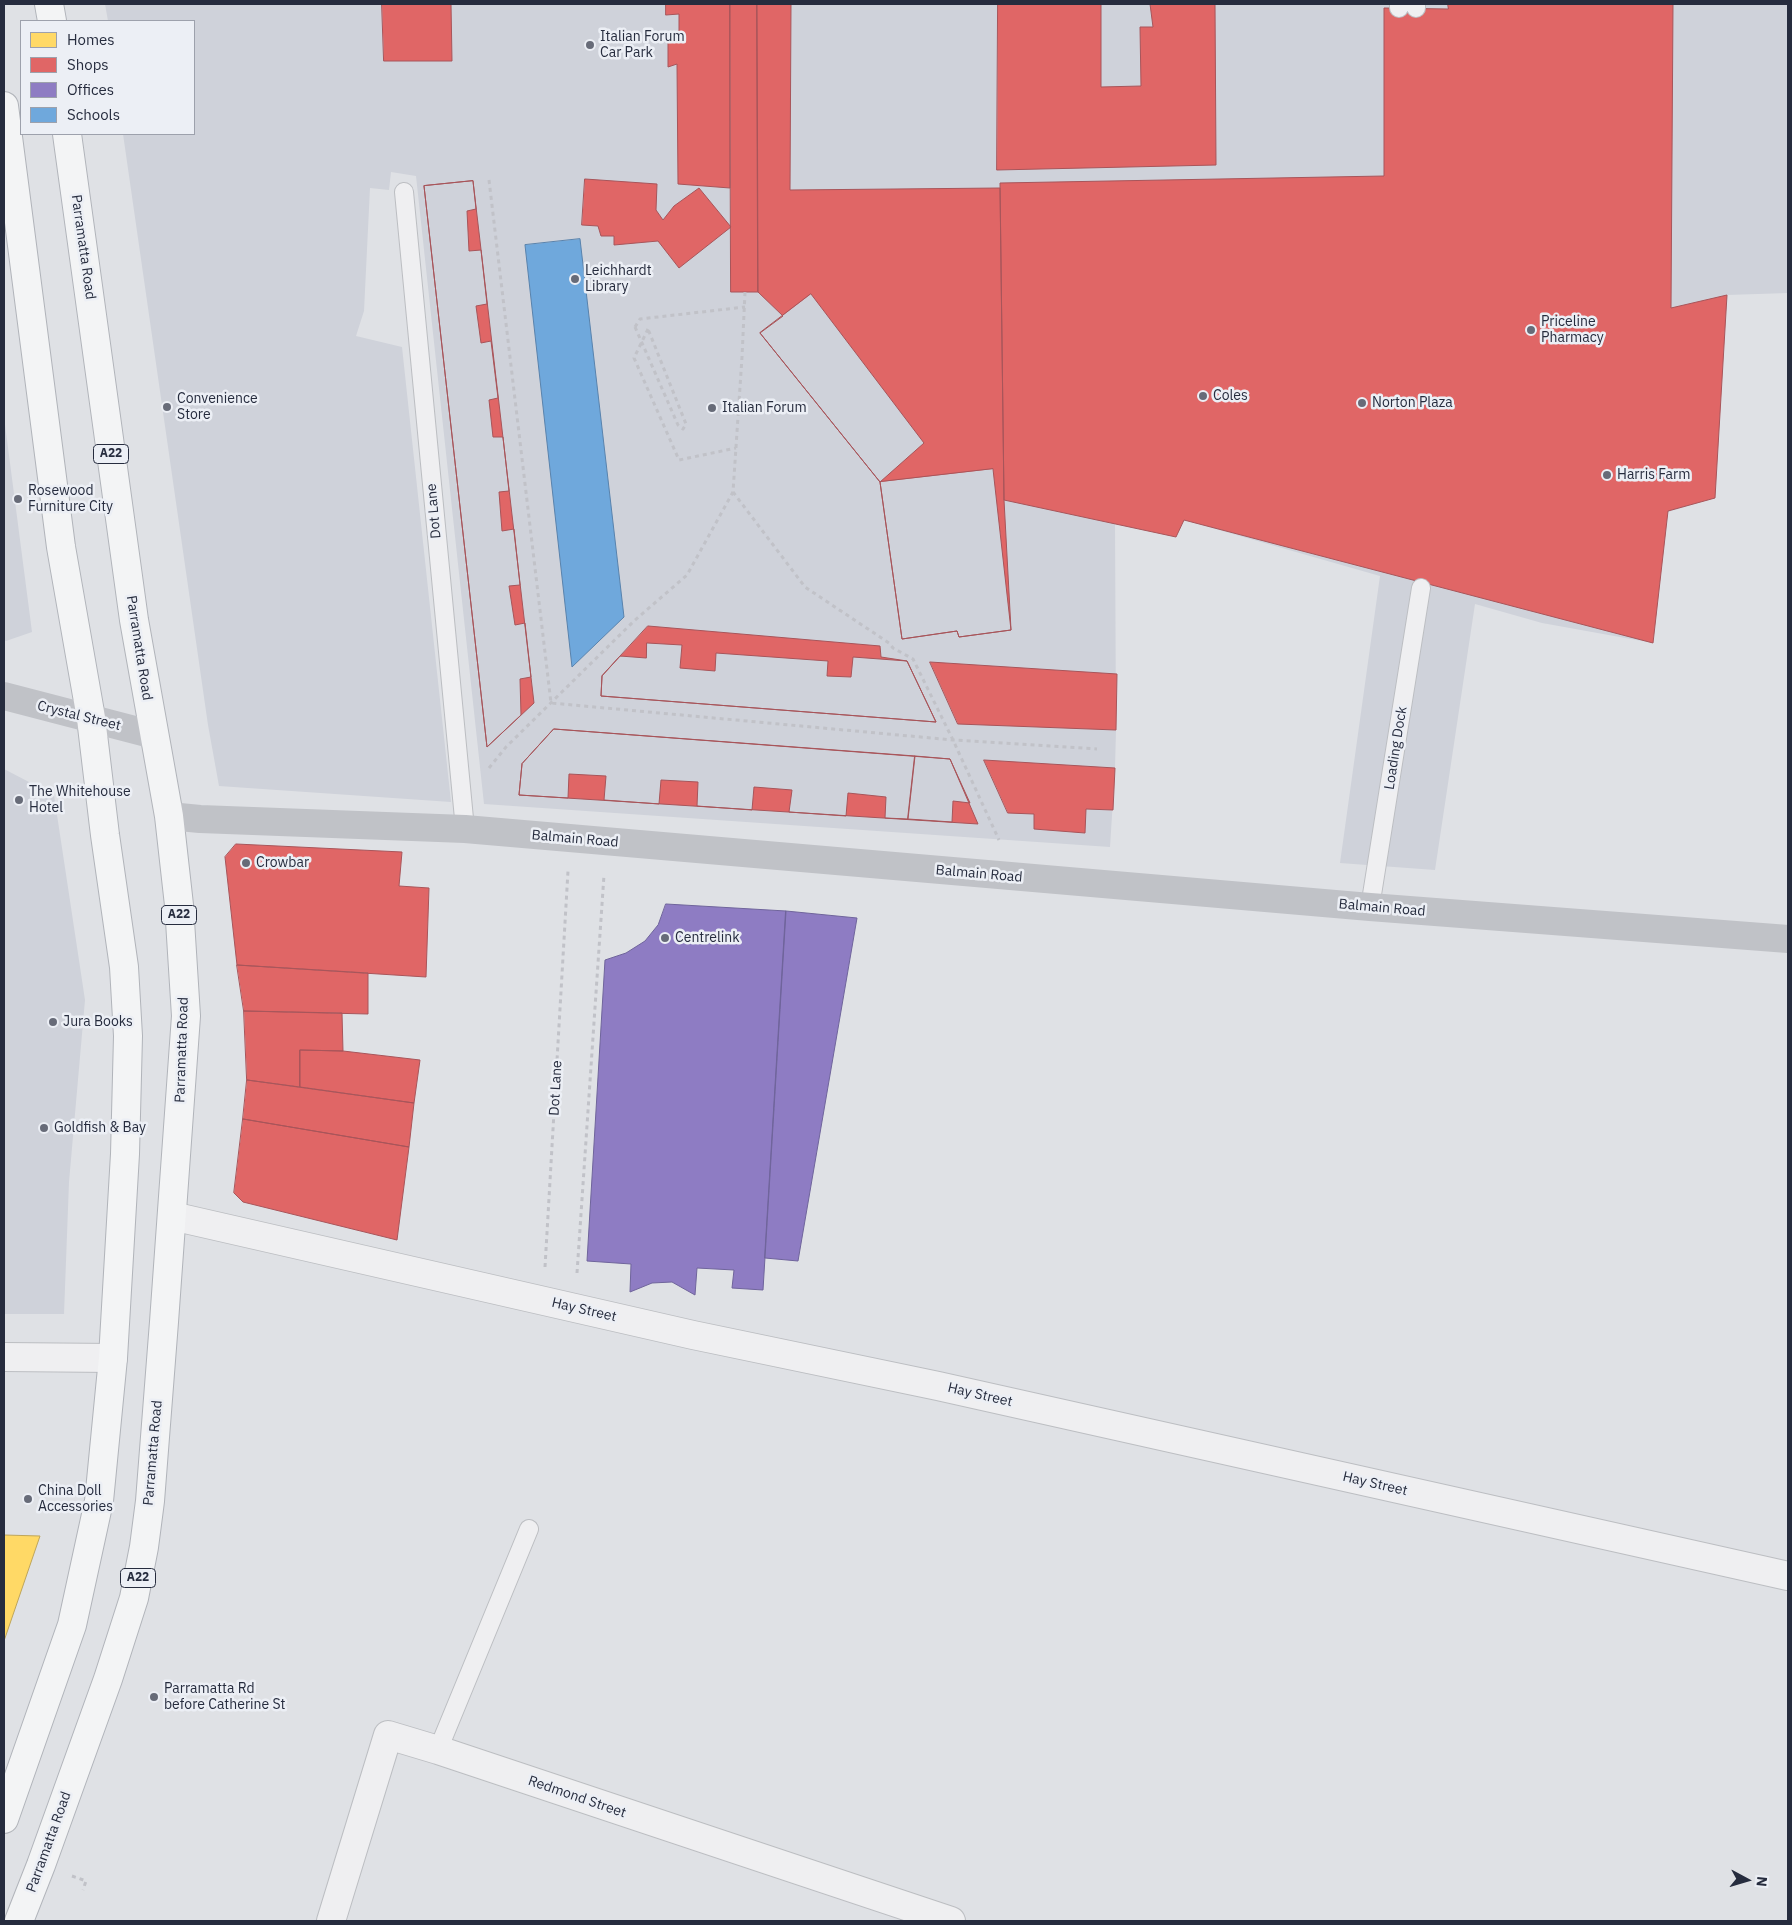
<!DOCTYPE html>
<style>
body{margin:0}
#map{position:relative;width:1792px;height:1925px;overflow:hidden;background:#dfe1e5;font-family:"IBM Plex Sans",sans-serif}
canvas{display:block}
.frame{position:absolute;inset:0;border:5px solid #262c3e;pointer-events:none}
.legend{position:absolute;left:20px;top:20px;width:175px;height:115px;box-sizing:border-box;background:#eceff5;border:1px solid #9da1ac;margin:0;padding:6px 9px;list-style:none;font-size:15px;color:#262c3e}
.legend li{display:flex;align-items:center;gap:10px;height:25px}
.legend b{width:25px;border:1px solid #9da1ac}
.north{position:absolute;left:1722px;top:1855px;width:50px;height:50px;-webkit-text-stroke:4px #eceff5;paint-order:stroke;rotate:96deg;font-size:14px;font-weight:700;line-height:20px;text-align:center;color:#262c3e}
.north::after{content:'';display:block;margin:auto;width:18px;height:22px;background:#262c3e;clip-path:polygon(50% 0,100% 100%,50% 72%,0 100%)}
</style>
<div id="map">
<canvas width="1792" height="1925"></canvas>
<div class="frame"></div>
<ul class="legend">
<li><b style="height:14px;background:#ffd966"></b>Homes</li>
<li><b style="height:14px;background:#e06666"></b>Shops</li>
<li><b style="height:14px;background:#8e7cc3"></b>Offices</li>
<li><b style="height:14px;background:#6fa8dc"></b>Schools</li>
</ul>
<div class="north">N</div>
</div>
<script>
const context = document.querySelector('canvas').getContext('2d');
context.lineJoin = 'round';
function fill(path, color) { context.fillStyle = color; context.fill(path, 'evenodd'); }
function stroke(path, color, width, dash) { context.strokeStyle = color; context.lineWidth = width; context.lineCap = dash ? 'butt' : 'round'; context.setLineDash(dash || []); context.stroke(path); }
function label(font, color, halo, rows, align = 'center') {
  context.font = font + ' "IBM Plex Sans",sans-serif'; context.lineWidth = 5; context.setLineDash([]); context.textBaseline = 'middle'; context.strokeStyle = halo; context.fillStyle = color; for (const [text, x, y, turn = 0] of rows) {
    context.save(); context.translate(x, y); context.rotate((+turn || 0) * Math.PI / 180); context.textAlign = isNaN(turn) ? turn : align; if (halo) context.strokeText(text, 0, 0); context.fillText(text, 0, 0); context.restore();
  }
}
fill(new Path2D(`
 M 105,4 L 1788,4 L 1788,293 L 1727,295 L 1715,498 L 1668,512 L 1653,643 L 1542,623 L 1475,604 L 1435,870 L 1340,863 L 1380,576 L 1184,520 L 1176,537 L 1115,524 L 1116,730 L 1115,768 L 1110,847 L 484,804 L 416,176 L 391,172 L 389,190 L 370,188 L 364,311 L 356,336 L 402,347 L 451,802 L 219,786 L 208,725 L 123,134 L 194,134 L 194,21 L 108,21 Z
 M 4,417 L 32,632 L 6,641 L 4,640 Z
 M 4,769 L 54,795 L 85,1000 L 69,1182 L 64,1314 L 4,1314 Z`), '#cfd2da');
const homes = new Path2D(`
 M 4,1535 L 40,1536 L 4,1641 Z`);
fill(homes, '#ffd966');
stroke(homes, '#bea55a', 1);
const shops = new Path2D(`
 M 382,4 L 451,4 L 452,61 L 384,61 Z
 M 666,4 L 730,4 L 730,188 L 678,184 L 677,64 L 668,67 L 668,39 L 679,39 L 679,14 L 666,15 Z
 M 730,4 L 757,4 L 758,292 L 731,292 Z
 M 757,4 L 791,4 L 790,190 L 1000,188 L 1004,500 L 1011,630 L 959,637 L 957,631 L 902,639 L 880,482 L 760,333 L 783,316 L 758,292 Z
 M 998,4 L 1101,4 L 1101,87 L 1141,86 L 1140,27 L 1153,27 L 1150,4 L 1215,4 L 1216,165 L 997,170 Z
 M 1448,4 L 1673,4 L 1671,308 L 1727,295 L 1715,498 L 1668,511 L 1653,643 L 1184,520 L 1176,537 L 1004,500 L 1000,183 L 1384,176 L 1384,8 L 1448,9 Z
 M 585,179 L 657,184 L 656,210 L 663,220 L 674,206 L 699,188 L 731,227 L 679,268 L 658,241 L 614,245 L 614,236 L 601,236 L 598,226 L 582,225 Z
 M 473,181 L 534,703 L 487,747 L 424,186 Z
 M 473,181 L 476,209 L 467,211 L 469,251 L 481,250 L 487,304 L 476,306 L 481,343 L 491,341 L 498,398 L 489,400 L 493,437 L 503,437 L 509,491 L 499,492 L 502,531 L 514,529 L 520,585 L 509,586 L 515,625 L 525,623 L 531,677 L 520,679 L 521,715 L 487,747 L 424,186 Z
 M 811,294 L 924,443 L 880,482 L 760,333 Z
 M 993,469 L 1011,630 L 959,637 L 957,631 L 902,639 L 880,482 Z
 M 648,626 L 880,646 L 881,657 L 907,661 L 936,722 L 601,696 L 602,676 Z
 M 647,643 L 682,645 L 680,668 L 715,671 L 716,653 L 828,661 L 827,676 L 851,677 L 853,657 L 907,661 L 936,722 L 601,696 L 602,676 L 620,656 L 646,658 Z
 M 930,662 L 1117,674 L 1116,730 L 958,724 Z
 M 554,729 L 950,759 L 978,824 L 519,795 L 522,764 Z
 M 554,729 L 915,756 L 908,819 L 885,818 L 886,797 L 848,793 L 846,816 L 789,812 L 792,790 L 754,787 L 752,810 L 697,806 L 698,782 L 661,780 L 659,804 L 604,800 L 606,776 L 569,774 L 568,798 L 519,795 L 522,764 Z
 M 915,756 L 950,759 L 970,803 L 953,801 L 952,822 L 908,819 Z
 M 984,760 L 1115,768 L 1113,810 L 1086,809 L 1085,833 L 1034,829 L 1034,814 L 1008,813 Z
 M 236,844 L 402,852 L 399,886 L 429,888 L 426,977 L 237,965 L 225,857 Z
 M 237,965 L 368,973 L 368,1014 L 244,1011 Z
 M 244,1011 L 342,1013 L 343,1051 L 300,1050 L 300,1087 L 247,1080 Z
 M 300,1050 L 343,1051 L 420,1060 L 414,1103 L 300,1087 Z
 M 247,1080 L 414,1103 L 409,1147 L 243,1119 Z
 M 243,1119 L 409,1147 L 397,1240 L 243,1202 L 234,1193 Z`);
fill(shops, '#e06666');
stroke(shops, '#a8555a', 1);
const offices = new Path2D(`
 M 666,904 L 786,911 L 763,1290 L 732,1288 L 734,1270 L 697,1268 L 695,1295 L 672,1282 L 652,1283 L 630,1292 L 631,1264 L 587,1261 L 605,960 L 626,953 L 645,941 L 658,925 Z
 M 786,911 L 857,918 L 798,1261 L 765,1258 Z`);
fill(offices, '#8e7cc3');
stroke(offices, '#6f649b', 1);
const schools = new Path2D(`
 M 580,239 L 624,617 L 572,667 L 525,245 Z`);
fill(schools, '#6fa8dc');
stroke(schools, '#5983ad', 1);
const service = new Path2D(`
 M 1399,4 L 1399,8
 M 1416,4 L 1416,8
 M 404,192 L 465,829
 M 1370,907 L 1421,588
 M 438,1750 L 529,1529`);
const minor = new Path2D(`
 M 172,1216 L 693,1335 L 938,1386 L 1788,1576
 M 4,1357 L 113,1358
 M 331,1921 L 388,1735 L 438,1750 L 951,1921`);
const trunk = new Path2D(`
 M 49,4 L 52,21
 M 4,106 L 61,547 L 91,718 L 105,835 L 124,967 L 128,1036 L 125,1154 L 113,1358 L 99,1501 L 72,1625 L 4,1819
 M 19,1921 L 41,1865 L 108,1679 L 134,1598 L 144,1547 L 150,1501 L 164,1322 L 186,1016 L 179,905 L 169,816 L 134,620 L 67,134`);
stroke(service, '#bcbec2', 20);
stroke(minor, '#bcbec2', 30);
stroke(trunk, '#b1b4ba', 30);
stroke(new Path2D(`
 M 489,180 L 551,703 L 953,740 L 1097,749
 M 635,327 L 640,319 L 745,307
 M 648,329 L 634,358 L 679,460 L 736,448
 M 733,492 L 805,587 L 889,643 L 893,648 L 913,659 L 953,740 L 999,840
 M 489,768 L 506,747 L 634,621 L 687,575 L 733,492 L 742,357 L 745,292
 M 545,1267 L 568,871
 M 577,1273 L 604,875
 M 72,1876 L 86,1881 L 83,1890`), '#c1c2c8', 3, [4, 4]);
stroke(service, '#efeff1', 18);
stroke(minor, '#efeff1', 28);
stroke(new Path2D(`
 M 4,696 L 154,735
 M 169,816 L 200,819 L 465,829 L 1370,907 L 1788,939`), '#c0c2c7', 28);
stroke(trunk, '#f3f4f5', 28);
stroke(new Path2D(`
 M 635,327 L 678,425 L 683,429 L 686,424 L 648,329`), '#c1c2c8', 3, [4, 4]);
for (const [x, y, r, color] of [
 [590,45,5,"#676b78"],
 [575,279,5,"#676b78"],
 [1531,330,5,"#676b78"],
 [1203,396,5,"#676b78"],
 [1362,403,5,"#676b78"],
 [167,407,5,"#676b78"],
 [712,408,5,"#676b78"],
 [1607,475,5,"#676b78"],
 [18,499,5,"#676b78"],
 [19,800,5,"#676b78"],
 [246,863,5,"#676b78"],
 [665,938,5,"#676b78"],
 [53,1022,5,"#676b78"],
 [44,1128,5,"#676b78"],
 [28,1499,5,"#676b78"],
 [154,1697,5,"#676b78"]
]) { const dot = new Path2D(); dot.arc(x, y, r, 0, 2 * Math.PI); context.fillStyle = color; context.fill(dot); stroke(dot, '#eceff5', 2); }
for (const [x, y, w] of [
 [111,454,35],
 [179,915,35],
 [138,1578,35]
]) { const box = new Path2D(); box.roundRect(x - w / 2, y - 9.5, w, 19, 4); context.fillStyle = '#eceff5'; context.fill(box); stroke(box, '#262c3e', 1); }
label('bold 12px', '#262c3e', null, [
 ["A22",111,454],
 ["A22",179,915],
 ["A22",138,1578]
]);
label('14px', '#262c3e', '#eceff5', [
 ["Italian Forum",600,37],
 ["Car Park",600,53],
 ["Leichhardt",585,271],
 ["Library",585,287],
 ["Priceline",1541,322],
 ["Pharmacy",1541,338],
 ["Coles",1213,396],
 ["Convenience",177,399],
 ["Store",177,415],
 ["Norton Plaza",1372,403],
 ["Italian Forum",722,408],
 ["Harris Farm",1617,475],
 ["Rosewood",28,491],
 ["Furniture City",28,507],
 ["The Whitehouse",29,792],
 ["Hotel",29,808],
 ["Crowbar",256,863],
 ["Centrelink",675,938],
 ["Jura Books",63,1022],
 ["Goldfish & Bay",54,1128],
 ["China Doll",38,1491],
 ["Accessories",38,1507],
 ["Parramatta Rd",164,1689],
 ["before Catherine St",164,1705]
], 'left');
label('14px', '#262c3e', '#eceff5', [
 ["Parramatta Road",83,247,82],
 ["Dot Lane",434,511,-95],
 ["Parramatta Road",139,648,81],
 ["Crystal Street",79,716,14],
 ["Loading Dock",1396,748,-81],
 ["Balmain Road",575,839,5],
 ["Balmain Road",979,874,5],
 ["Balmain Road",1382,908,5],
 ["Parramatta Road",182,1050,-88],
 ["Dot Lane",556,1088,-87],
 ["Hay Street",584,1310,13],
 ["Hay Street",980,1395,13],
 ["Parramatta Road",153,1453,-85],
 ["Hay Street",1375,1484,13],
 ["Redmond Street",577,1797,19],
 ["Parramatta Road",49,1842,-70]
]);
</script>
